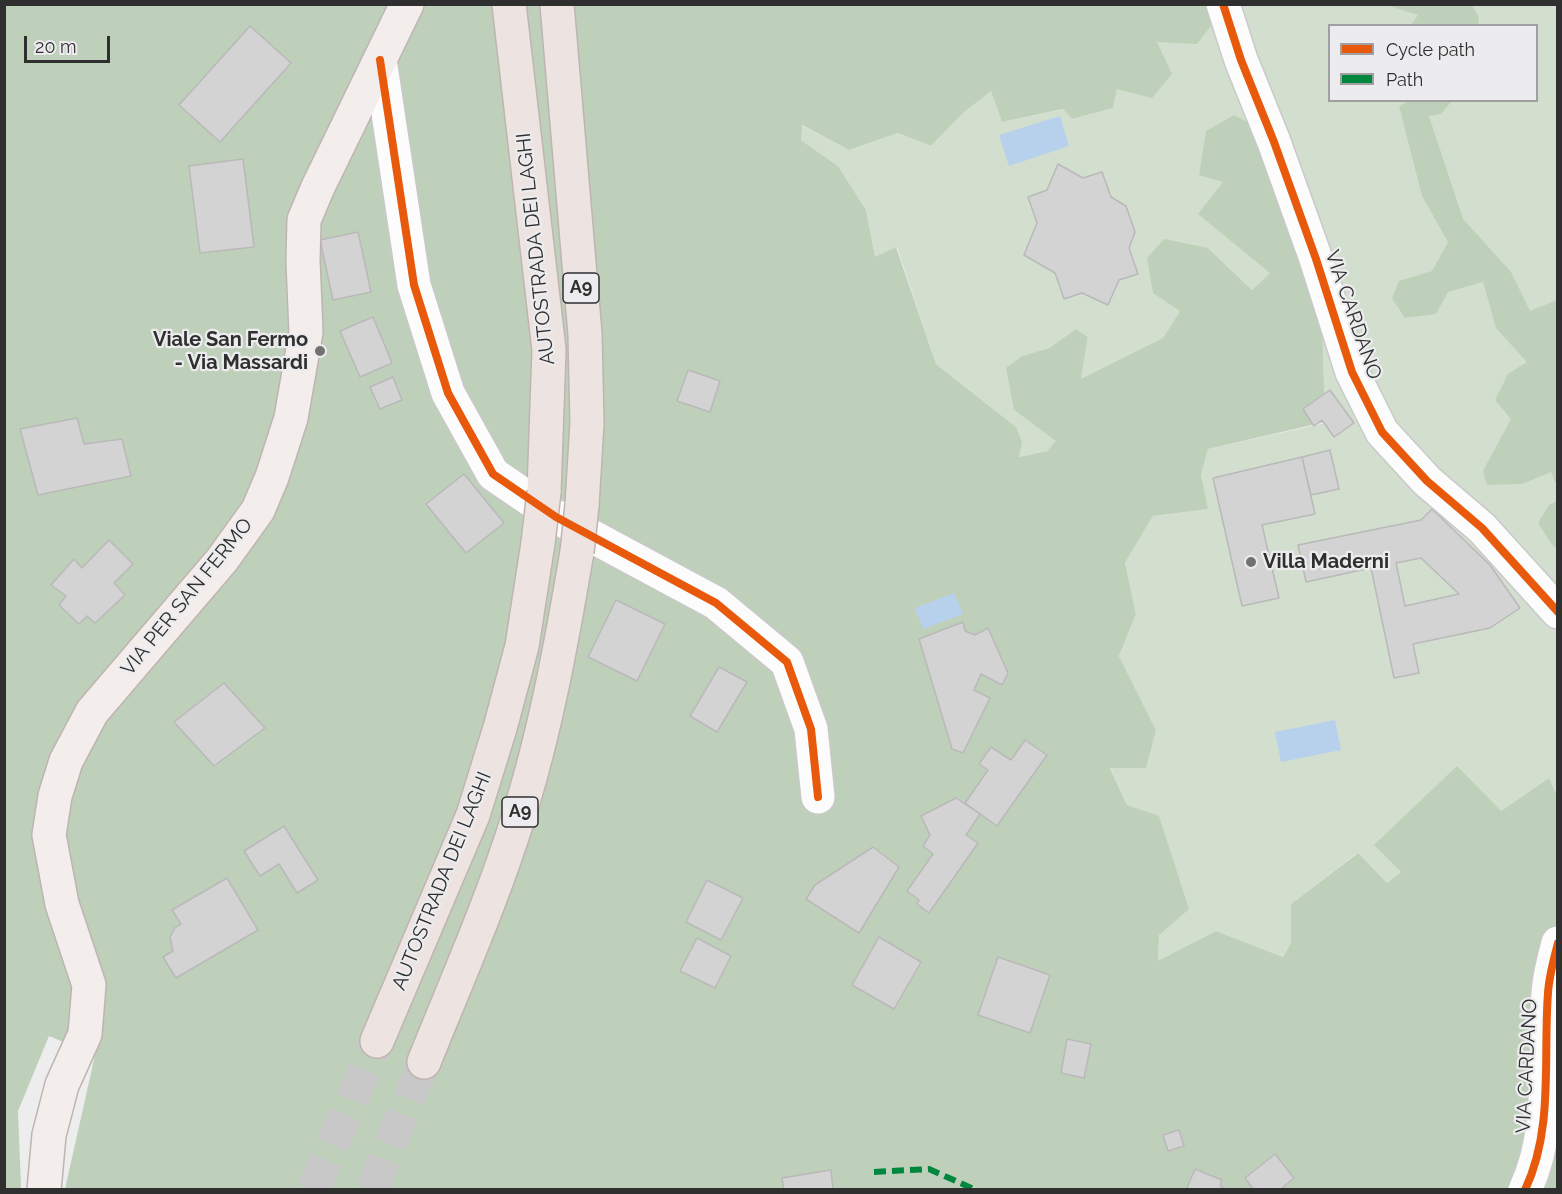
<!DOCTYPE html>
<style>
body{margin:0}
#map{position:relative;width:1562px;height:1194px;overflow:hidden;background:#ededed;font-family:Raleway,sans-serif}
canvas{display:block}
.frame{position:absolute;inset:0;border:6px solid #2f2f30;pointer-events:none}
.legend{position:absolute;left:1328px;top:24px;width:210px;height:78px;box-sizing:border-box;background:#ececee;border:2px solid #a0a0a2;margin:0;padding:8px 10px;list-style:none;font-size:18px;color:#2f2f30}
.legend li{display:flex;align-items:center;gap:12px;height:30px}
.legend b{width:30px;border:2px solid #a0a0a2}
.scale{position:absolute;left:24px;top:36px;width:86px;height:27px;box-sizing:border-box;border:3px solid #2f2f30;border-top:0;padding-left:8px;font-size:18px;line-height:21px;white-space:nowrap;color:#2f2f30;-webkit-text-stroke:4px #ececee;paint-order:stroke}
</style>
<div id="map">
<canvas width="1562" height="1194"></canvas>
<div class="frame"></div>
<ul class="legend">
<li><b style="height:8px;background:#e8590c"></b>Cycle path</li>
<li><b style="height:8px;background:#00873e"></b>Path</li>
</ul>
<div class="scale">20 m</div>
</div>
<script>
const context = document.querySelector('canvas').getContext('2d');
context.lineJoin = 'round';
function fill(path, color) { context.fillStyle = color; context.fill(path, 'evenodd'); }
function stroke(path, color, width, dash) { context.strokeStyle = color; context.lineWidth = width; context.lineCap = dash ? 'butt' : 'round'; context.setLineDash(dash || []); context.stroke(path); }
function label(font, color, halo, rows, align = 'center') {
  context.font = font + ' Raleway,sans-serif'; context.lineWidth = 4.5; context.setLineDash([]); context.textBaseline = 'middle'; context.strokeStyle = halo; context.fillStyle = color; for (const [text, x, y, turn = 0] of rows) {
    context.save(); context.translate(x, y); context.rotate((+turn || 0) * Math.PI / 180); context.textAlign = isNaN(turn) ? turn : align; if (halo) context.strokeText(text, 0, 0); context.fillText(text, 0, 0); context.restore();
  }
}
fill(new Path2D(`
 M 1227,5 L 1557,5 L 1557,798 L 1549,778 L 1501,811 L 1401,872 L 1387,883 L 1357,853 L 1291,904 L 1291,943 L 1283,957 L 1216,931 L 1158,962 L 1159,936 L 1127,805 L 1110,767 L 1156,730 L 1119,656 L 1136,614 L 1125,563 L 1153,516 L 1207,509 L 1201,475 L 1208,449 L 1325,423 L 1322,316 L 1224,182 L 1270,273 L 1252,290 L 1208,248 L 1180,311 L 1163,338 L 1081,380 L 1088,337 L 1076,329 L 1049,348 L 1022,356 L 1014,410 L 1057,441 L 1047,451 L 1019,457 L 1016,427 L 936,364 L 897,247 L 875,258 L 866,210 L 838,166 L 801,140 L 801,125 L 849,150 L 898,133 L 931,146 L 963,113 L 991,90 L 1002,122 L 1064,109 L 1072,119 L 1113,108 L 1117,89 L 1157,41 ZM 1330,26 L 1536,26 L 1536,100 L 1330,100 Z`), '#d2dfcf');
fill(new Path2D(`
 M 5,5 L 1227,5 L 1197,44 L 1157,42 L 1172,74 L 1152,98 L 1117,89 L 1113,108 L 1072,119 L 1063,109 L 1002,122 L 991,91 L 963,113 L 931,146 L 898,133 L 849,150 L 802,125 L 801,140 L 838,166 L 866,210 L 875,257 L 896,247 L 936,364 L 1016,427 L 1022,442 L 1019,457 L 1047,451 L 1056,441 L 1014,410 L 1006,368 L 1022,356 L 1049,348 L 1076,329 L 1088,337 L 1081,379 L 1163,338 L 1180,311 L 1153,293 L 1147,258 L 1164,239 L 1208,248 L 1252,290 L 1270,273 L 1198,214 L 1223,182 L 1199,175 L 1206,131 L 1234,115 L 1251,124 L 1322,316 L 1325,422 L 1208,449 L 1201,475 L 1208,509 L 1153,516 L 1125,563 L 1136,614 L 1119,656 L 1156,730 L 1146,768 L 1110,768 L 1127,805 L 1159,816 L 1189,909 L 1159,935 L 1158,961 L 1216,931 L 1283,957 L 1291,943 L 1291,904 L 1358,853 L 1387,883 L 1401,872 L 1374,845 L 1457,766 L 1501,811 L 1549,778 L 1558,798 L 1557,1189 L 65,1189 L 95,1055 L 49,1036 L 18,1111 L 21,1187 L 20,1189 L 5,1190 Z
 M 1387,5 L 1472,5 L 1479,18 L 1478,25 L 1411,25 L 1418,15 Z
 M 1410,101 L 1452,101 L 1441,114 L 1429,116 L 1463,219 L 1511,272 L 1530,311 L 1557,300 L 1557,482 L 1555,482 L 1551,472 L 1522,484 L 1487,485 L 1483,471 L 1511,419 L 1495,400 L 1508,374 L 1527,362 L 1496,328 L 1483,282 L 1448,292 L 1436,314 L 1405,318 L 1392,298 L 1399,281 L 1432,271 L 1448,242 L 1422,196 L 1399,106 Z
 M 1557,501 L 1557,548 L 1553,546 L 1538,523 L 1549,505 Z`), '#bed0ba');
fill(new Path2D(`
 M 1060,116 L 1069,146 L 1009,166 L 999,135 Z
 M 954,593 L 963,614 L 923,629 L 915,608 Z
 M 1335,720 L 1341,750 L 1281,762 L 1275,732 Z`), '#b7d0eb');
const building = new Path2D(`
 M 250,26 L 291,63 L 220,142 L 179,105 Z
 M 243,159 L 254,247 L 200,253 L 189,166 Z
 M 1058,164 L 1083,178 L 1102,172 L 1111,197 L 1126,206 L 1135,232 L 1129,248 L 1138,274 L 1119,280 L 1108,305 L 1082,293 L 1064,299 L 1055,273 L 1024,255 L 1037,223 L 1028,197 L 1047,190 Z
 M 358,232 L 371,292 L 333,300 L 320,240 Z
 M 373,317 L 392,363 L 360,377 L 340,331 Z
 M 688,370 L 720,381 L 710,412 L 677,401 Z
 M 393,377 L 402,400 L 380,409 L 370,387 Z
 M 1330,390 L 1354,423 L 1334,437 L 1322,420 L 1314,426 L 1303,409 Z
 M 77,418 L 84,444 L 122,439 L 131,476 L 38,495 L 20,429 Z
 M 1330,450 L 1339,489 L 1311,495 L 1302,457 Z
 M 1302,457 L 1315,514 L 1262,525 L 1279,598 L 1242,606 L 1213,478 Z
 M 464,474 L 504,523 L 466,553 L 426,504 Z
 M 1432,509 L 1490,565 L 1520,608 L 1490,628 L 1413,644 L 1419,673 L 1394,678 L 1371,568 L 1306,582 L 1298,545 L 1421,520 ZM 1421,558 L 1459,594 L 1405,606 L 1396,563 Z
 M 109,540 L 133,564 L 114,583 L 125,595 L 95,623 L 87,616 L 79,624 L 59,605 L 66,596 L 51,585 L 74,559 L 82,568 Z
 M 616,600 L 665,624 L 637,681 L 588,657 Z
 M 963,622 L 965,631 L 975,635 L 988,628 L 1008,673 L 1002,685 L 981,674 L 974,690 L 990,698 L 963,753 L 952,749 L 919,639 Z
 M 719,667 L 747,682 L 717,732 L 690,716 Z
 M 224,683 L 265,728 L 214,766 L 174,722 Z
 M 1025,740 L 1047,755 L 997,826 L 965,803 L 988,770 L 979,764 L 991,747 L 1011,760 Z
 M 956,798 L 980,814 L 966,835 L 978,843 L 929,913 L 917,904 L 919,900 L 907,891 L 933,854 L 923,846 L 930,835 L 921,816 Z
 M 284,826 L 318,880 L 297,893 L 279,864 L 260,876 L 244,851 Z
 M 873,847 L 899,867 L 859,933 L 806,899 L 815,885 Z
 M 227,878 L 258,930 L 176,978 L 163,957 L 173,951 L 170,937 L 175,928 L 181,924 L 172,910 Z
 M 707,880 L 743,898 L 721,940 L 686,922 Z
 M 879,937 L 921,962 L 894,1009 L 852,985 Z
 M 697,938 L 731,956 L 715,988 L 680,971 Z
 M 998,957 L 1050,975 L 1030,1033 L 978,1015 Z
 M 1067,1039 L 1091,1044 L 1084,1078 L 1061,1073 Z
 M 1179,1130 L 1184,1146 L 1168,1151 L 1163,1135 Z
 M 1275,1154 L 1294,1178 L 1280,1190 L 1254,1190 L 1245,1178 Z
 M 1195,1169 L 1222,1180 L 1220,1186 L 1228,1190 L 1186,1190 Z
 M 831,1170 L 833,1190 L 784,1190 L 782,1178 Z`);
fill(building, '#d4d3d4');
stroke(building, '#b9b9b9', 1.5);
stroke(new Path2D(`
 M 313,1190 L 377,1041
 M 372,1190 L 424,1062`), '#c7c7c7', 33, [33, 16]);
const minor = new Path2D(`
 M 1223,4 L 1241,60 L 1274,142 L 1316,259 L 1352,372 L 1382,432 L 1427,481 L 1482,528 L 1558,612
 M 380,60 L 414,285 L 448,393 L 493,474 L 556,517 L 716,603 L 787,662 L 811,729 L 818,797
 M 1525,1190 C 1554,1129 1543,1058 1548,993 C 1549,976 1554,959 1558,943`);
const major = new Path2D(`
 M 44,1190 L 49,1135 L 62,1085 L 85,1034 L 89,985 L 62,904 L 49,835 L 55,796 L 66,761 L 92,712 L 222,560 L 258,510 L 272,477 L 291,418 L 306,332 L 303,261 L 304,220 L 318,187 L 407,4`);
const highway = new Path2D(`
 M 509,4 L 549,350 L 544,492
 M 557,4 L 585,334 L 587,423 L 582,505
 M 377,1041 L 473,815 L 500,728 L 522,646 L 538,543
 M 424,1062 C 457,980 493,899 519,815 C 546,729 562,640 577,552`);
stroke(minor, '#c9c9c9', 36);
stroke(major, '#bfb4b2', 36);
stroke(highway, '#bfb4b2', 36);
stroke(minor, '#fcfcfc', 33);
stroke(major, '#f3edec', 33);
stroke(highway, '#ede3e1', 33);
const highwayBridge = new Path2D(`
 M 538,543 L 544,492
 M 577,552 L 582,505`);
stroke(highwayBridge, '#bfb4b2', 36, []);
stroke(highwayBridge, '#ede3e1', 33);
stroke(new Path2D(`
 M 874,1172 L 929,1169 L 976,1190`), '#00873e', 6, [12, 6]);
stroke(new Path2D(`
 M 1223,4 L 1241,60 L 1274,142 L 1316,259 L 1352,372 L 1382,432 L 1427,481 L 1482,528 L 1558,612
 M 380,60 L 414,285 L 448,393 L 493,474 L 556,517 L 716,603 L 787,662 L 811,729 L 818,797
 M 1525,1190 C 1554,1129 1543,1058 1548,993 C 1549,976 1554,959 1558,943`), '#e8590c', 8);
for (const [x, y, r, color] of [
 [320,351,6,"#727272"],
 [1251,562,6,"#727272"]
]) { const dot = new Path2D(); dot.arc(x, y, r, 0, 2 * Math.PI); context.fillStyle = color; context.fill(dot); stroke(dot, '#ececee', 2); }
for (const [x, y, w] of [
 [581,288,36],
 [520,812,36]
]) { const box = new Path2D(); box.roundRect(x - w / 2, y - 15, w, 30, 4.5); context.fillStyle = '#ececee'; context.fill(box); stroke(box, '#2f2f30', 1.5); }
label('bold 18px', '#2f2f30', null, [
 ["A9",581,288],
 ["A9",520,812]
]);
label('20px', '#2f2f30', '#ececee', [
 ["AUTOSTRADA DEI LAGHI",536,249,-96],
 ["VIA CARDANO",1353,315,71],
 ["VIA PER SAN FERMO",187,597,-51],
 ["AUTOSTRADA DEI LAGHI",442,881,-68],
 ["VIA CARDANO",1527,1066,-87]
]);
label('bold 20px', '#2f2f30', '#ececee', [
 ["Viale San Fermo",308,340],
 ["- Via Massardi",308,363],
 ["Villa Maderni",1263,562,"left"]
], 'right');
</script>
